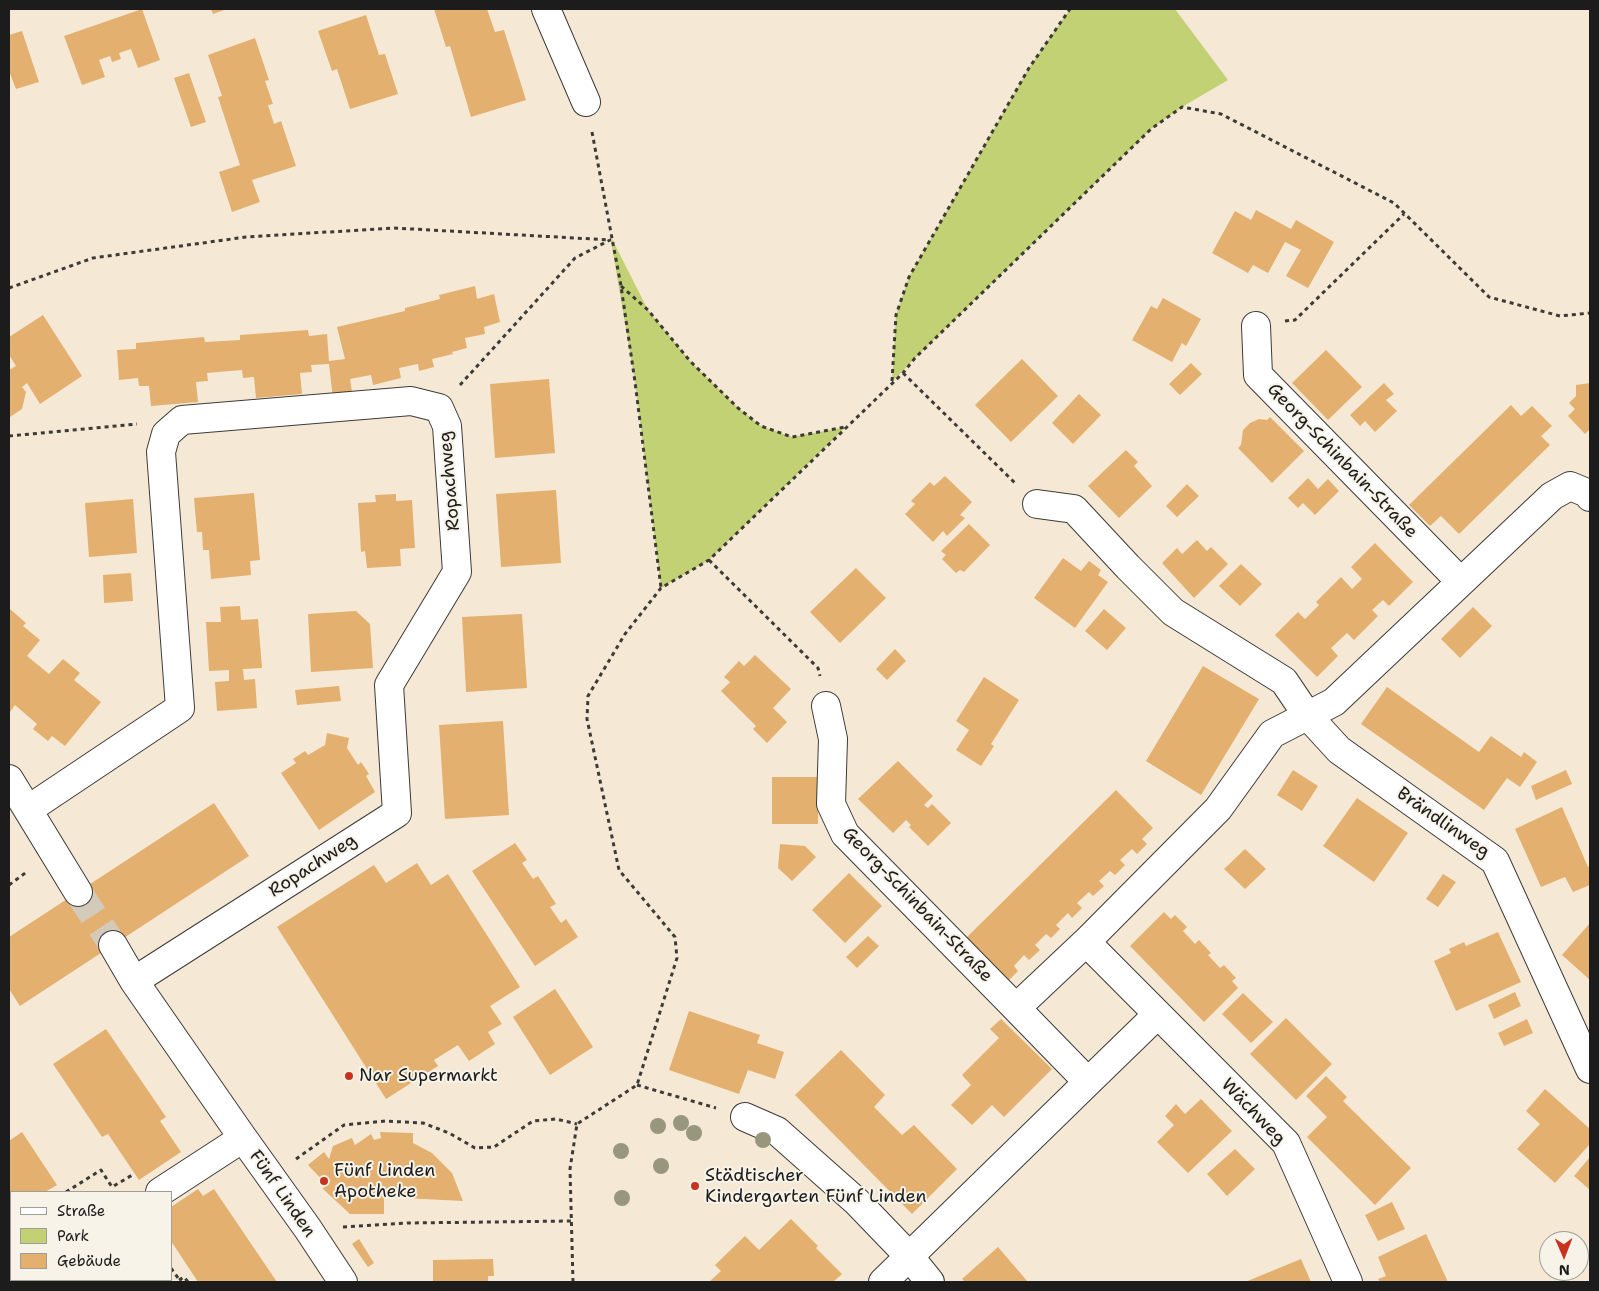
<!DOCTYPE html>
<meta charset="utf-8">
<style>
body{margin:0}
#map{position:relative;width:1599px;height:1291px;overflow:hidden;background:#f5e9d5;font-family:"Shantell Sans",sans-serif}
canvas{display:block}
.frame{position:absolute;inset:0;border:10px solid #1c1c1c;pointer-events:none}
.legend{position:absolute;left:10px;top:1191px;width:162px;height:90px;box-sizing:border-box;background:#f7f3e8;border:1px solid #9f9d96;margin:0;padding:6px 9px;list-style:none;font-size:15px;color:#1c1c1c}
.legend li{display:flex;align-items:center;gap:10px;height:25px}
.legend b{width:25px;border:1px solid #9f9d96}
.north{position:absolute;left:1539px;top:1231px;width:50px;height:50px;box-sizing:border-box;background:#f7f3e8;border:1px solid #9f9d96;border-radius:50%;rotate:179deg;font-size:14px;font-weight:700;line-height:20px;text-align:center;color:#1c1c1c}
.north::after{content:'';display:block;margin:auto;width:18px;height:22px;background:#c8321e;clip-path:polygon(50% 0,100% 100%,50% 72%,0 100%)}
</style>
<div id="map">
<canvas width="1599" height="1291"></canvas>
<div class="frame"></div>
<ul class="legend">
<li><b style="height:6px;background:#fff"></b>Straße</li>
<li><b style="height:14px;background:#c1d173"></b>Park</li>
<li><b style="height:14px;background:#e3b06f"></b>Gebäude</li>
</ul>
<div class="north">N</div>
</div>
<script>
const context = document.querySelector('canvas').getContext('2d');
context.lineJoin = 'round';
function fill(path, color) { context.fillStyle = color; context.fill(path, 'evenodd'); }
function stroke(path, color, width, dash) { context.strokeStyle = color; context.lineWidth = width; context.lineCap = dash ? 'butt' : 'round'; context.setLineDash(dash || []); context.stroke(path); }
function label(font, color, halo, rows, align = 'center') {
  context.font = font + ' "Shantell Sans",sans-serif'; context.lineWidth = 4; context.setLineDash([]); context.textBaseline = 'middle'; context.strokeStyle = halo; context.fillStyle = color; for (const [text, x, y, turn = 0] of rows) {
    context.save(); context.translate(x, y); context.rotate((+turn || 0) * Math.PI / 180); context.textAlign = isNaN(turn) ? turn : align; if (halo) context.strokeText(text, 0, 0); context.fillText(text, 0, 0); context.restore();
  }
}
fill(new Path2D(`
 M 1070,9 L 1175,9 L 1228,80 L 1182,107 L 1151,129 L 915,358 L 892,382 L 896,315 L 909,277 L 1029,68 Z
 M 610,235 L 648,310 L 690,361 L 738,408 L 761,426 L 792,437 L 846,427 L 709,560 L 661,588 L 635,382 Z`), '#c1d173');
fill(new Path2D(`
 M 142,9 L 160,60 L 138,68 L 131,49 L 119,53 L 121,59 L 112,62 L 110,56 L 99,60 L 105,77 L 82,85 L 64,36 Z
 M 211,9 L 227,9 L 213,14 Z
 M 434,9 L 487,9 L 495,32 L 504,30 L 526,100 L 471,117 L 450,46 L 446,47 Z
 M 366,15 L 379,55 L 385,54 L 398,94 L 350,109 L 337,69 L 332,71 L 318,31 Z
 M 22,31 L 39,82 L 16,89 L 9,71 L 9,35 Z
 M 255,38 L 269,80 L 265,81 L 273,104 L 268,105 L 274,124 L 281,121 L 296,166 L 252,180 L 260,202 L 232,212 L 219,172 L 240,165 L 218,97 L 222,96 L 208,55 Z
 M 189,73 L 206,122 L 191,127 L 174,78 Z
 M 1256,210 L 1291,229 L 1296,220 L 1334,242 L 1308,288 L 1286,276 L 1301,250 L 1285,242 L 1268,273 L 1253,265 L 1248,273 L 1212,253 L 1235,211 L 1251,220 Z
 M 475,286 L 477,299 L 494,294 L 500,322 L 484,327 L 485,334 L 465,338 L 467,348 L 452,352 L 453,354 L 432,359 L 434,367 L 419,371 L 418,364 L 399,368 L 401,378 L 373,385 L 371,375 L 350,379 L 353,398 L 333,399 L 329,364 L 311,365 L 312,372 L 300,373 L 302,394 L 256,398 L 254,377 L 243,378 L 242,370 L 207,373 L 208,381 L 196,382 L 198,402 L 151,406 L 149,386 L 139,386 L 138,378 L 119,380 L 117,350 L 136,349 L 136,343 L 204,337 L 205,342 L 240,340 L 240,335 L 308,330 L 309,336 L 327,334 L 329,361 L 345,359 L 337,327 L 405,311 L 405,308 L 440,299 L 439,295 Z
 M 1163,298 L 1201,319 L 1186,346 L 1182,343 L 1172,362 L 1132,340 L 1151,306 L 1157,309 Z
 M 43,315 L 82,376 L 40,404 L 27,383 L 22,387 L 26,392 L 22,409 L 10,417 L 9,414 L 9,370 L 16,366 L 9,355 L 9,337 Z
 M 1326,350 L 1362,387 L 1328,420 L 1292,383 Z
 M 1022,359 L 1058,396 L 1011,442 L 975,405 Z
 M 1191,363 L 1202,374 L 1180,395 L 1169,384 Z
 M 549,379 L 555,453 L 495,458 L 490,384 Z
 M 1384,383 L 1394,394 L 1386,400 L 1397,411 L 1375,432 L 1365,421 L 1360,426 L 1350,415 Z
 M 1590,383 L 1590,429 L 1585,434 L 1568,416 L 1575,409 L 1569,403 L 1576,396 L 1576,385 Z
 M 1079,394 L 1101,415 L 1073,444 L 1052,423 Z
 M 1511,405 L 1521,416 L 1532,406 L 1552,426 L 1541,436 L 1550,445 L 1459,534 L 1441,516 L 1430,526 L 1409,505 Z
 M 1270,417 L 1304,451 L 1272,483 L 1238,448 L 1241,445 L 1243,430 L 1250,423 L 1259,419 L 1267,420 Z
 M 1126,450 L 1138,462 L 1134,466 L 1152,486 L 1119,518 L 1088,486 Z
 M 945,476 L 972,502 L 960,515 L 965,518 L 947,536 L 943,531 L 933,542 L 905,514 L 915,504 L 911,501 L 930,482 L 934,486 Z
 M 1308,478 L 1318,489 L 1328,479 L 1339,491 L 1315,515 L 1303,503 L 1298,508 L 1288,498 Z
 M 1187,484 L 1199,496 L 1177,517 L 1166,506 Z
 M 556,490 L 561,563 L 501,567 L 496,494 Z
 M 254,493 L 260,560 L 250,561 L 251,575 L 211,579 L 209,550 L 203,550 L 202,532 L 197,532 L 194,498 Z
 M 396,494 L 396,501 L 412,500 L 415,548 L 400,549 L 401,566 L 367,568 L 365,551 L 361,552 L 358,503 L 376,502 L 375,495 Z
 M 133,499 L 137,553 L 89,557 L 85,503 Z
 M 969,524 L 990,545 L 964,572 L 960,570 L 956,573 L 942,559 L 946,555 L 941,551 Z
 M 1197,540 L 1207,551 L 1211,547 L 1228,564 L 1194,598 L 1162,563 L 1177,548 L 1182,554 Z
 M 1375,543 L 1413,582 L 1389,606 L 1383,600 L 1372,610 L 1378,616 L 1354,640 L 1347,633 L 1331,648 L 1338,656 L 1317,677 L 1275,635 L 1298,612 L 1305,619 L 1319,605 L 1316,602 L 1341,577 L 1352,589 L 1362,579 L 1351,567 Z
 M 1063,558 L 1081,571 L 1089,561 L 1101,570 L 1098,575 L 1108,582 L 1075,628 L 1034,598 Z
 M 1241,564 L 1262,584 L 1240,606 L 1219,586 Z
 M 856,568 L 886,598 L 840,643 L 810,612 Z
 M 131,573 L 133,601 L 104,603 L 103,575 Z
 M 240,606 L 241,620 L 258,619 L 262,668 L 243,669 L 244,680 L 255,679 L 257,708 L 217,711 L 215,682 L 229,681 L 229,670 L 209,671 L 206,622 L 221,622 L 220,607 Z
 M 1473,607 L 1492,626 L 1460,658 L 1441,639 Z
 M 10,609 L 26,623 L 23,626 L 40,640 L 27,656 L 49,674 L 63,659 L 80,673 L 74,680 L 101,702 L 65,746 L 52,736 L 48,741 L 33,729 L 37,724 L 15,705 L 10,712 L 9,711 Z
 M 1104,609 L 1126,628 L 1107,650 L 1085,631 Z
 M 356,611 L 370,624 L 373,668 L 311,672 L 308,614 Z
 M 522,614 L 527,688 L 466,692 L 462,617 Z
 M 895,649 L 906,661 L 887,680 L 876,669 Z
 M 755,655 L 791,689 L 773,708 L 787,722 L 767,743 L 753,729 L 756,726 L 721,691 L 730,682 L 724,677 L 739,661 L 744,666 Z
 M 1203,666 L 1259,699 L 1201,795 L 1146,761 Z
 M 984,677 L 1019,700 L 991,744 L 994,746 L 981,766 L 956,750 L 969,730 L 956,721 Z
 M 339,686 L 341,701 L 297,705 L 295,690 Z
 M 1387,687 L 1479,752 L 1491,736 L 1521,757 L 1524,752 L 1537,762 L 1520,787 L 1507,778 L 1484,810 L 1361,724 Z
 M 503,721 L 509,815 L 445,819 L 439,725 Z
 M 327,733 L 349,738 L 347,748 L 358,765 L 361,762 L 369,774 L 366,776 L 375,792 L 319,830 L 281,773 L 296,763 L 293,759 L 305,751 L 308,755 L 325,745 Z
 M 898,761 L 933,796 L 924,805 L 928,808 L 932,804 L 951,823 L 928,846 L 909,827 L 911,825 L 906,820 L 893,833 L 858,799 Z
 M 1293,770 L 1318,786 L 1302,811 L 1277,795 Z
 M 1566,770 L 1572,784 L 1536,800 L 1531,786 Z
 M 772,777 L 818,777 L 818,824 L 772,824 Z
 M 1116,790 L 1153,828 L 1142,839 L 1147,844 L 1137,854 L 1132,849 L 1120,860 L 1125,865 L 1115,875 L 1110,871 L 1099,881 L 1104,886 L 1093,896 L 1089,892 L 1077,903 L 1082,908 L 1072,918 L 1068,913 L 1056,925 L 1060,929 L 1051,938 L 1046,934 L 1035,945 L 1040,950 L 1029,960 L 1024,955 L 1014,966 L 1018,971 L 1007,982 L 965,939 Z
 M 1357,798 L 1408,833 L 1374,882 L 1323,846 Z
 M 214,803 L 249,856 L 20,1006 L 9,989 L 9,937 Z
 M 1562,807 L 1588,867 L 1590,866 L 1590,885 L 1573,892 L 1565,877 L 1541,887 L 1515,829 Z
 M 515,843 L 527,860 L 522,863 L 533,879 L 538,876 L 556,904 L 550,907 L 561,923 L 566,919 L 578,937 L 535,966 L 472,871 Z
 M 780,844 L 805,846 L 816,857 L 792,881 L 778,868 Z
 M 1245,849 L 1266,869 L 1245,889 L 1224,869 Z
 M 417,863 L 431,885 L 448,874 L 520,987 L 490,1006 L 502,1024 L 488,1032 L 495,1044 L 469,1061 L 458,1045 L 434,1060 L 438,1066 L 386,1099 L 277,927 L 374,865 L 386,883 Z
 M 849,873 L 882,906 L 845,943 L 812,910 Z
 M 1443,874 L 1456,882 L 1438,907 L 1426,899 Z
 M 1164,912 L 1171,919 L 1175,915 L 1187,927 L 1183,931 L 1195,944 L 1199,940 L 1211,953 L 1208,955 L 1220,968 L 1224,965 L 1236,978 L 1232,981 L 1238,988 L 1204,1022 L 1130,946 Z
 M 1590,923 L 1590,980 L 1562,955 Z
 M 1498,932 L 1521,982 L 1456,1011 L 1434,961 L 1451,953 L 1449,949 L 1464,942 L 1466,946 Z
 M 868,936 L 879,946 L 857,968 L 846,957 Z
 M 555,989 L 593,1047 L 550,1075 L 513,1017 Z
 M 1515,992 L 1521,1006 L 1494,1019 L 1488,1005 Z
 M 1243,993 L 1273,1022 L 1251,1043 L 1222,1014 Z
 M 689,1011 L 760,1035 L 757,1043 L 784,1052 L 775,1079 L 748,1070 L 739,1094 L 669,1070 Z
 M 1286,1018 L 1332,1064 L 1296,1100 L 1250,1054 Z
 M 1001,1019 L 1052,1069 L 1004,1117 L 992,1105 L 972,1125 L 951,1105 L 971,1085 L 962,1075 L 999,1038 L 990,1029 Z
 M 1527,1019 L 1533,1033 L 1504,1046 L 1498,1033 Z
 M 106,1029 L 166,1117 L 160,1121 L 181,1152 L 139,1180 L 108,1134 L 102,1137 L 53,1064 Z
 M 841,1050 L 885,1095 L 874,1107 L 902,1135 L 914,1125 L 957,1169 L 912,1214 L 795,1095 Z
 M 1326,1076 L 1347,1097 L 1343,1101 L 1411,1168 L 1375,1205 L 1307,1137 L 1327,1117 L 1306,1096 Z
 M 1545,1089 L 1590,1129 L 1590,1144 L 1555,1183 L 1517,1149 L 1540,1124 L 1526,1111 Z
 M 1201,1099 L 1232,1131 L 1188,1173 L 1157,1142 L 1174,1125 L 1165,1116 L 1176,1104 L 1185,1114 Z
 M 22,1132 L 57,1185 L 45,1192 L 11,1192 L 11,1214 L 9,1216 L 9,1141 Z
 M 380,1132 L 413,1133 L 413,1143 L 432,1153 L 452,1173 L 463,1201 L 384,1197 L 384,1214 L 350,1214 L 323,1189 L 326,1184 L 308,1165 L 324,1152 L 329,1159 L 333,1146 L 352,1138 L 355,1145 L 371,1134 L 374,1140 L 381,1138 Z
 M 1235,1149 L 1255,1169 L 1227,1196 L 1207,1174 Z
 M 1590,1157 L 1590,1190 L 1574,1176 Z
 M 198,1189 L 203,1196 L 214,1189 L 277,1282 L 198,1282 L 171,1241 L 171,1207 Z
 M 1392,1202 L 1405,1229 L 1378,1241 L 1365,1215 Z
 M 791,1219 L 818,1246 L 816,1248 L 842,1274 L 833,1282 L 709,1282 L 721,1271 L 715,1265 L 745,1236 L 759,1250 Z
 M 1426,1234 L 1448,1282 L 1380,1282 L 1378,1279 L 1386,1276 L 1378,1257 Z
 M 359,1239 L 374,1263 L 368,1267 L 352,1244 Z
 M 998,1247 L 1028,1282 L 965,1282 L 962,1279 Z
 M 493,1259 L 494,1276 L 488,1276 L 488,1282 L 433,1282 L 433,1260 Z
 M 1301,1259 L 1311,1282 L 1245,1282 Z
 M 145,1280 L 171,1280 L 173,1282 L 146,1282 Z`), '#e3b06f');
stroke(new Path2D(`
 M 78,892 L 113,945`), '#d4cab9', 28, [28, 14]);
const minor = new Path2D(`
 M 546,9 L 586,102
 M 1256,326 L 1258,375 L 1461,582
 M 1037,504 L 1074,509 L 1128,567 L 1173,612 L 1284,681 L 1307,715 L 1339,750 L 1495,861 L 1590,1069
 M 826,706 L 833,739 L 831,804 L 845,834 L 1016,1008
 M 9,779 L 78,892
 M 29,809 L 180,708 L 161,452 L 166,434 L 182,420 L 411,401 L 439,408 L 447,426 L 457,572 L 389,685 L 397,813 L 134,981
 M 1086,942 L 1218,809 L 1272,734 L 1334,702 L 1552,496 L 1570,486 L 1587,493 L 1590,497
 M 113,945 L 134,981 L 243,1138
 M 1157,1015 L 1088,1082 L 1016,1008 L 1086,942 L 1286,1143 L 1348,1282
 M 745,1117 L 777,1131 L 857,1202 L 909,1256 L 930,1282
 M 160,1192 L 243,1138 L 308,1229 L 343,1282
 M 18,1282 L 22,1280
 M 883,1282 L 1088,1082`);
stroke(minor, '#3d3b38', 30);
stroke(new Path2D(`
 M 592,132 L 621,286 L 635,382 L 661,588
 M 621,286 L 648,310 L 690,361 L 738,408 L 761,426 L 792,437 L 845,427
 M 9,288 L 93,258 L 246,237 L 394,228 L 611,240
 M 1285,321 L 1295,320 L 1404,214
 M 903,373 L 1015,483
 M 892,381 L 896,315 L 909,277 L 1029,68 L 1070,9
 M 460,385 L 575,258 L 610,240
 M 9,436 L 137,424
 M 709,560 L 818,668 L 820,676
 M 9,885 L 28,871
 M 637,1085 L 716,1108
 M 296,1159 L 344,1125 L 385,1121 L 423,1123 L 449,1133 L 475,1148 L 494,1147 L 533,1121 L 556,1119 L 577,1124
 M 66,1192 L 101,1170 L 112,1187 L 134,1174
 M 343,1227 L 408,1223 L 572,1221
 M 9,1229 L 11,1227
 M 171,1268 L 181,1282
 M 179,1280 L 184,1277 L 188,1282
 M 99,1282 L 103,1280
 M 573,1282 L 570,1169 L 577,1124 L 637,1085 L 677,958 L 675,937 L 619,870 L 587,719 L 588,696 L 625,634 L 661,588 L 709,560 L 903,373 L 915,358 L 1151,129 L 1182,107 L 1221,114 L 1394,203 L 1489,297 L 1560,316 L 1590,313`), '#3d3b38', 3, [4, 4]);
stroke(minor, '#fff', 28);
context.fillStyle = '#99967e';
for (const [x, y] of [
 [681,1123],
 [658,1126],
 [694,1133],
 [763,1140],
 [621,1151],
 [661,1166],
 [622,1198]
]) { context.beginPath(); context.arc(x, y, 8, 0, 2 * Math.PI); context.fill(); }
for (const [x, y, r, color] of [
 [349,1076,5,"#c8321e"],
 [324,1181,5,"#c8321e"],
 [695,1186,5,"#c8321e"]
]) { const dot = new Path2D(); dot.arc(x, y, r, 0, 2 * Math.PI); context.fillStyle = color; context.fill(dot); stroke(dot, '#f7f3e8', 2); }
label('18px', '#1c1c1c', '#f7f3e8', [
 ["Georg-Schinbain-Straße",1342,461,46],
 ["Ropachweg",450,481,-95],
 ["Brändlinweg",1443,823,35],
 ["Ropachweg",313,866,-33],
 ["Georg-Schinbain-Straße",917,905,46],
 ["Wächweg",1253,1112,46],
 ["Fünf Linden",282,1194,55]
]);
label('18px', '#1c1c1c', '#f7f3e8', [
 ["Nar Supermarkt",359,1076],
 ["Fünf Linden",334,1171],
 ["Apotheke",334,1192],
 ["Städtischer",705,1176],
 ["Kindergarten Fünf Linden",705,1197]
], 'left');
</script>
